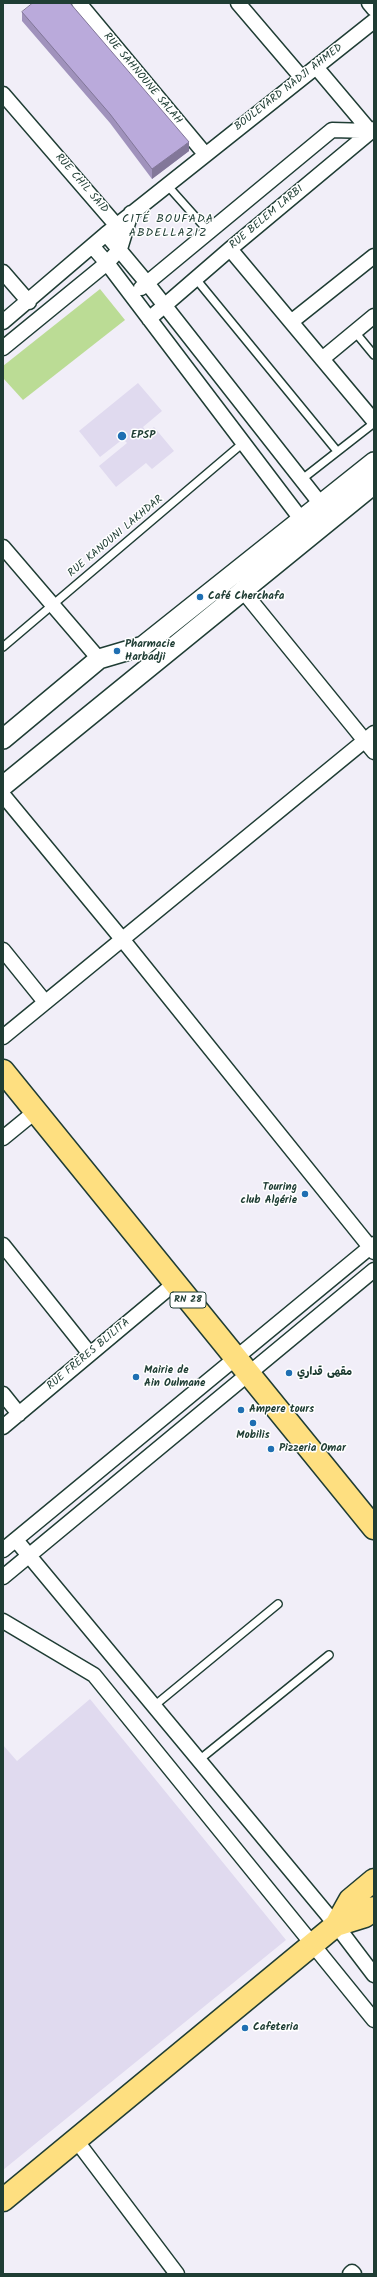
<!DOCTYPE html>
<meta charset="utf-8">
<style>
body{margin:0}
#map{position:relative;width:377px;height:2277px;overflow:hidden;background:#f1eef8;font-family:Kalam,sans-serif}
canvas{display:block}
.frame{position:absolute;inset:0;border:4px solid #1f3d34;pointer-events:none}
</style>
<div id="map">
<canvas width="377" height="2277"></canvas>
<div class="frame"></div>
</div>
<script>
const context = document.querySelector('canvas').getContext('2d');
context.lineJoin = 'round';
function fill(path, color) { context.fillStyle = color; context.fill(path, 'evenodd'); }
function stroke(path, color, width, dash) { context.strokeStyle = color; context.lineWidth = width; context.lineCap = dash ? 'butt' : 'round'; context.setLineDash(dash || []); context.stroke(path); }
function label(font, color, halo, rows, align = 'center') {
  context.font = font + ' Kalam,"Playpen Sans Arabic",sans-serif'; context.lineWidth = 3; context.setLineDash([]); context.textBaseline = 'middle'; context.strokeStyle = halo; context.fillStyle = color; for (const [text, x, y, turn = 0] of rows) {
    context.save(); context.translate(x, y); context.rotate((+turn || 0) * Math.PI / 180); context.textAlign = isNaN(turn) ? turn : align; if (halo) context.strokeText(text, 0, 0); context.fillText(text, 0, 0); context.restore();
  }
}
fill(new Path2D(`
 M 138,383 L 162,411 L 143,427 L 147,433 L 154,427 L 174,451 L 152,469 L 146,463 L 116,487 L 99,466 L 127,443 L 123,439 L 100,457 L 79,431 Z
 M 90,1699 L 286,1940 L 3,2170 L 3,1745 L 17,1761 Z`), '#e0daef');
fill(new Path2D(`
 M 100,289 L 125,320 L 23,400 L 3,378 L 3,366 Z`), '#bbdc95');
const lane = new Path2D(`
 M 167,185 L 209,232
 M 196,279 L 337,451
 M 355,332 L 374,355
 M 301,480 L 374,423
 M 3,647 L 243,443
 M 154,1706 L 278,1604
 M 199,1760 L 329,1655`);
const street = new Path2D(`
 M 79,3 L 205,154
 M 238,3 L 302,78
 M 369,3 L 374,9
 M 316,67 L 370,131
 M 3,94 L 123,233
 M 106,234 L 147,283 L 327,512
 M 92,246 L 107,263 L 307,527
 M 230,249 L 374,421
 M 3,272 L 29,302
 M 141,288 L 332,130 L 370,131
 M 149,319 L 230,249 L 374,129
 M 3,322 L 106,234 L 374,21
 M 291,322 L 374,256
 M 3,348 L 107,263 L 120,249 L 131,213
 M 322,359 L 374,316
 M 3,547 L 99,659
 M 243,591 L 374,752
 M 3,795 L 122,939 L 374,1252
 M 3,950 L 45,1002
 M 3,1037 L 374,733
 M 3,1138 L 36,1111
 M 3,1245 L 90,1354
 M 3,1394 L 19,1414
 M 3,1427 L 175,1283
 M 16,1540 L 336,1925 L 374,1975
 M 3,1550 L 374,1244
 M 3,1577 L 374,1270
 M 3,1621 L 94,1675 L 374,2020
 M 76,2140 L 177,2274
 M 350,2274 L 352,2272 L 354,2274`);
const secondary = new Path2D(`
 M 3,739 L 99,659 L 143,646 L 374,462
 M 3,786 L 374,484`);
const primary = new Path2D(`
 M 3,1071 L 374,1528
 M 336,1925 L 365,1916 L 374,1908
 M 3,2200 L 336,1925 L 350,1900 L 374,1880`);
stroke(lane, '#1f3d34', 10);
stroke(street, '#1f3d34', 17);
stroke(secondary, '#1f3d34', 22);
stroke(primary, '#1f3d34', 25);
stroke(lane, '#fff', 7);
stroke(street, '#fff', 14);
stroke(secondary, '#fff', 19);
stroke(primary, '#fedf80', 22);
fill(new Path2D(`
 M 22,12 L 189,151 L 152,179 L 110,123 L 22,21 Z`), '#a092bc');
fill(new Path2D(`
 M 189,142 L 189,151 L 152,179 L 152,169 Z`), '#827799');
const building = new Path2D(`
 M 33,3 L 70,3 L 189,142 L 152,169 L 110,114 L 22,12 Z`);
fill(building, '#baaadb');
stroke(building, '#827799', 1);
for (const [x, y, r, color] of [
 [122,436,5,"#1f6fb2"],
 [200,597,4,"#1f6fb2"],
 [117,651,4,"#1f6fb2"],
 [305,1194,4,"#1f6fb2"],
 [289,1373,4,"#1f6fb2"],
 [136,1377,4,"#1f6fb2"],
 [241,1410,4,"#1f6fb2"],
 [253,1423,4,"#1f6fb2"],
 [271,1449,4,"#1f6fb2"],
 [245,2028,4,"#1f6fb2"]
]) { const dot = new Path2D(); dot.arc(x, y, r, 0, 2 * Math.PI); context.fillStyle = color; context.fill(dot); stroke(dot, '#fff', 1.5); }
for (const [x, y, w] of [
 [188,1300,36]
]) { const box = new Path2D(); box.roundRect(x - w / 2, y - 8, w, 16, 3); context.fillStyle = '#fff'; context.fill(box); stroke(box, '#1f3d34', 1); }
label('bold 10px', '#1f3d34', null, [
 ["RN 28",188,1300]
]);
label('11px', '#1f3d34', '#fff', [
 ["RUE SAHNOUNE SALAH",142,79,50],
 ["BOULEVARD NADJI AHMED",289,88,-38],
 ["RUE CHIL SAID",81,184,49],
 ["RUE BELEM LARBI",267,218,-40],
 ["RUE KANOUNI LAKHDAR",116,537,-40],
 ["RUE FRÈRES BLILITA",89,1355,-40]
]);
label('bold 11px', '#1f3d34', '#fff', [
 ["EPSP",131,436],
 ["Café Cherchafa",208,597],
 ["Pharmacie",125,645],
 ["Harbadji",125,658],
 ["Touring",297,1188,"right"],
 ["club Algérie",297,1201,"right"],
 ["Mairie de",144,1371],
 ["Ain Oulmane",144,1384],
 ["مقهى قداري",297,1373],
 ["Ampere tours",249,1410],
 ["Mobilis",253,1436,"center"],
 ["Pizzeria Omar",279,1449],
 ["Cafeteria",253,2028]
], 'left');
context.letterSpacing = '1px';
label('12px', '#1f3d34', '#fff', [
 ["CITÉ BOUFADA",168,220],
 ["ABDELLAZIZ",168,234]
]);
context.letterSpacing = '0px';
</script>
